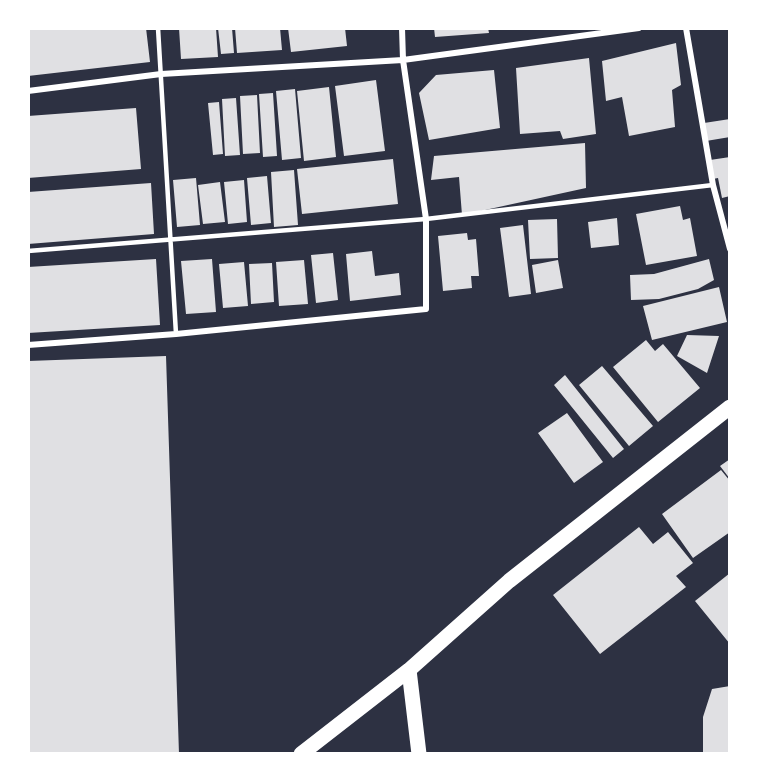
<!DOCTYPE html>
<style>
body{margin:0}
#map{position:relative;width:758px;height:782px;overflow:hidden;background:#2d3142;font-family:"Nunito Sans",sans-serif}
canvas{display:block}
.frame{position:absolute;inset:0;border:30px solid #fff;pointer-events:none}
</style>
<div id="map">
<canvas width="758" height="782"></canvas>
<div class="frame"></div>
</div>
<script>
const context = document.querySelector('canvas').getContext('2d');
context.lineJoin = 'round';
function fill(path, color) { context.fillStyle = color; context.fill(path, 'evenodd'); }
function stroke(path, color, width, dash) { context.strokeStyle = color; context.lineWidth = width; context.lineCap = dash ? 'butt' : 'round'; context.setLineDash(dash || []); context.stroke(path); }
fill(new Path2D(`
 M 28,28 L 146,28 L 150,62 L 28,76 Z
 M 179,28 L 216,28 L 218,57 L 181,59 Z
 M 218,28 L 232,28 L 234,53 L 221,54 Z
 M 235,28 L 280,28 L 282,50 L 237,53 Z
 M 288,28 L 345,28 L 347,46 L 291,52 Z
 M 434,28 L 488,28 L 489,33 L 435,37 Z
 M 676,43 L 681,85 L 672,90 L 675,127 L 629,136 L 622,97 L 606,101 L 602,61 Z
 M 589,58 L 596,134 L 563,139 L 560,131 L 520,134 L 516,68 Z
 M 494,70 L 500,128 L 429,140 L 419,93 L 436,75 Z
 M 376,80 L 385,151 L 344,156 L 335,86 Z
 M 329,87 L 336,157 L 304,161 L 297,91 Z
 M 295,89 L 301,158 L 282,160 L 276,91 Z
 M 273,93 L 277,156 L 263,157 L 259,94 Z
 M 257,95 L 260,153 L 243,154 L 240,96 Z
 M 236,98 L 240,155 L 225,156 L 222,99 Z
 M 219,102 L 223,154 L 213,155 L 208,103 Z
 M 136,108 L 141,169 L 28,178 L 28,116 Z
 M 730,119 L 730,137 L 706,141 L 704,123 Z
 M 585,143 L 586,188 L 462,215 L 459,177 L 431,180 L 434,156 Z
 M 730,157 L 730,196 L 722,198 L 718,178 L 713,179 L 710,160 Z
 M 393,159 L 398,204 L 302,214 L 297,169 Z
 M 294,170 L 298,225 L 274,227 L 271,172 Z
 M 267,176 L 271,223 L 251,225 L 247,178 Z
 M 196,178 L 200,225 L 177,227 L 173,180 Z
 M 244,180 L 247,222 L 228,224 L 224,182 Z
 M 220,182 L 225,222 L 203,224 L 198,185 Z
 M 151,183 L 154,234 L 28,244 L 28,192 Z
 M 680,206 L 683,220 L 690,218 L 697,256 L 646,265 L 636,214 Z
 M 617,218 L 619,245 L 591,248 L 588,222 Z
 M 557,219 L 558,258 L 530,259 L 528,220 Z
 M 523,225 L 531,294 L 509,297 L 500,228 Z
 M 467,233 L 468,240 L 476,239 L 479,276 L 471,276 L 472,288 L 443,291 L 438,236 Z
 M 372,251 L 375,276 L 399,273 L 401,295 L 350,301 L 346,254 Z
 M 333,253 L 338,300 L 316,303 L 311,255 Z
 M 156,259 L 160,325 L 28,333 L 28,267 Z
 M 212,259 L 216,312 L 186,314 L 181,261 Z
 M 709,259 L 714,280 L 698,289 L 659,299 L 631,300 L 630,275 L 654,274 Z
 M 304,260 L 308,304 L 279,306 L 276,262 Z
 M 558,260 L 563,288 L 536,293 L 532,265 Z
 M 244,262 L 248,306 L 223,308 L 219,264 Z
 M 272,263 L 274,302 L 251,304 L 249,264 Z
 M 719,287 L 727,322 L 652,340 L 643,306 Z
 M 687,335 L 719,336 L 707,373 L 677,356 Z
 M 646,340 L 655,351 L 663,344 L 700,388 L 658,422 L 613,367 Z
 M 166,356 L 179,754 L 28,754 L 28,361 Z
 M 602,366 L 653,426 L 629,446 L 579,385 Z
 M 565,375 L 624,449 L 613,458 L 554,385 Z
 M 567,413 L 603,462 L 574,483 L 538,433 Z
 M 730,459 L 730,479 L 720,466 Z
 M 721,470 L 730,481 L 730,532 L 693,558 L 662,514 Z
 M 639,527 L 653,544 L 668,532 L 693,563 L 676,576 L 686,587 L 600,654 L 553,595 Z
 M 730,573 L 730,644 L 695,601 Z
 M 730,686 L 730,754 L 703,754 L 703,717 L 712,689 Z`), '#e0e0e3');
stroke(new Path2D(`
 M 158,28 L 176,334
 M 28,251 L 426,219 L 713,185`), '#fff', 4.5);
stroke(new Path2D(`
 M 686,28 L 713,185 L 730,249
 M 28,91 L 161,74 L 403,60 L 639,28
 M 28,345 L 176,334 L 426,309 L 426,219 L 403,60 L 402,28`), '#fff', 6);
stroke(new Path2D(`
 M 409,670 L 419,754
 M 301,754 L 409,670 L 509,581 L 730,407`), '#fff', 15);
</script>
